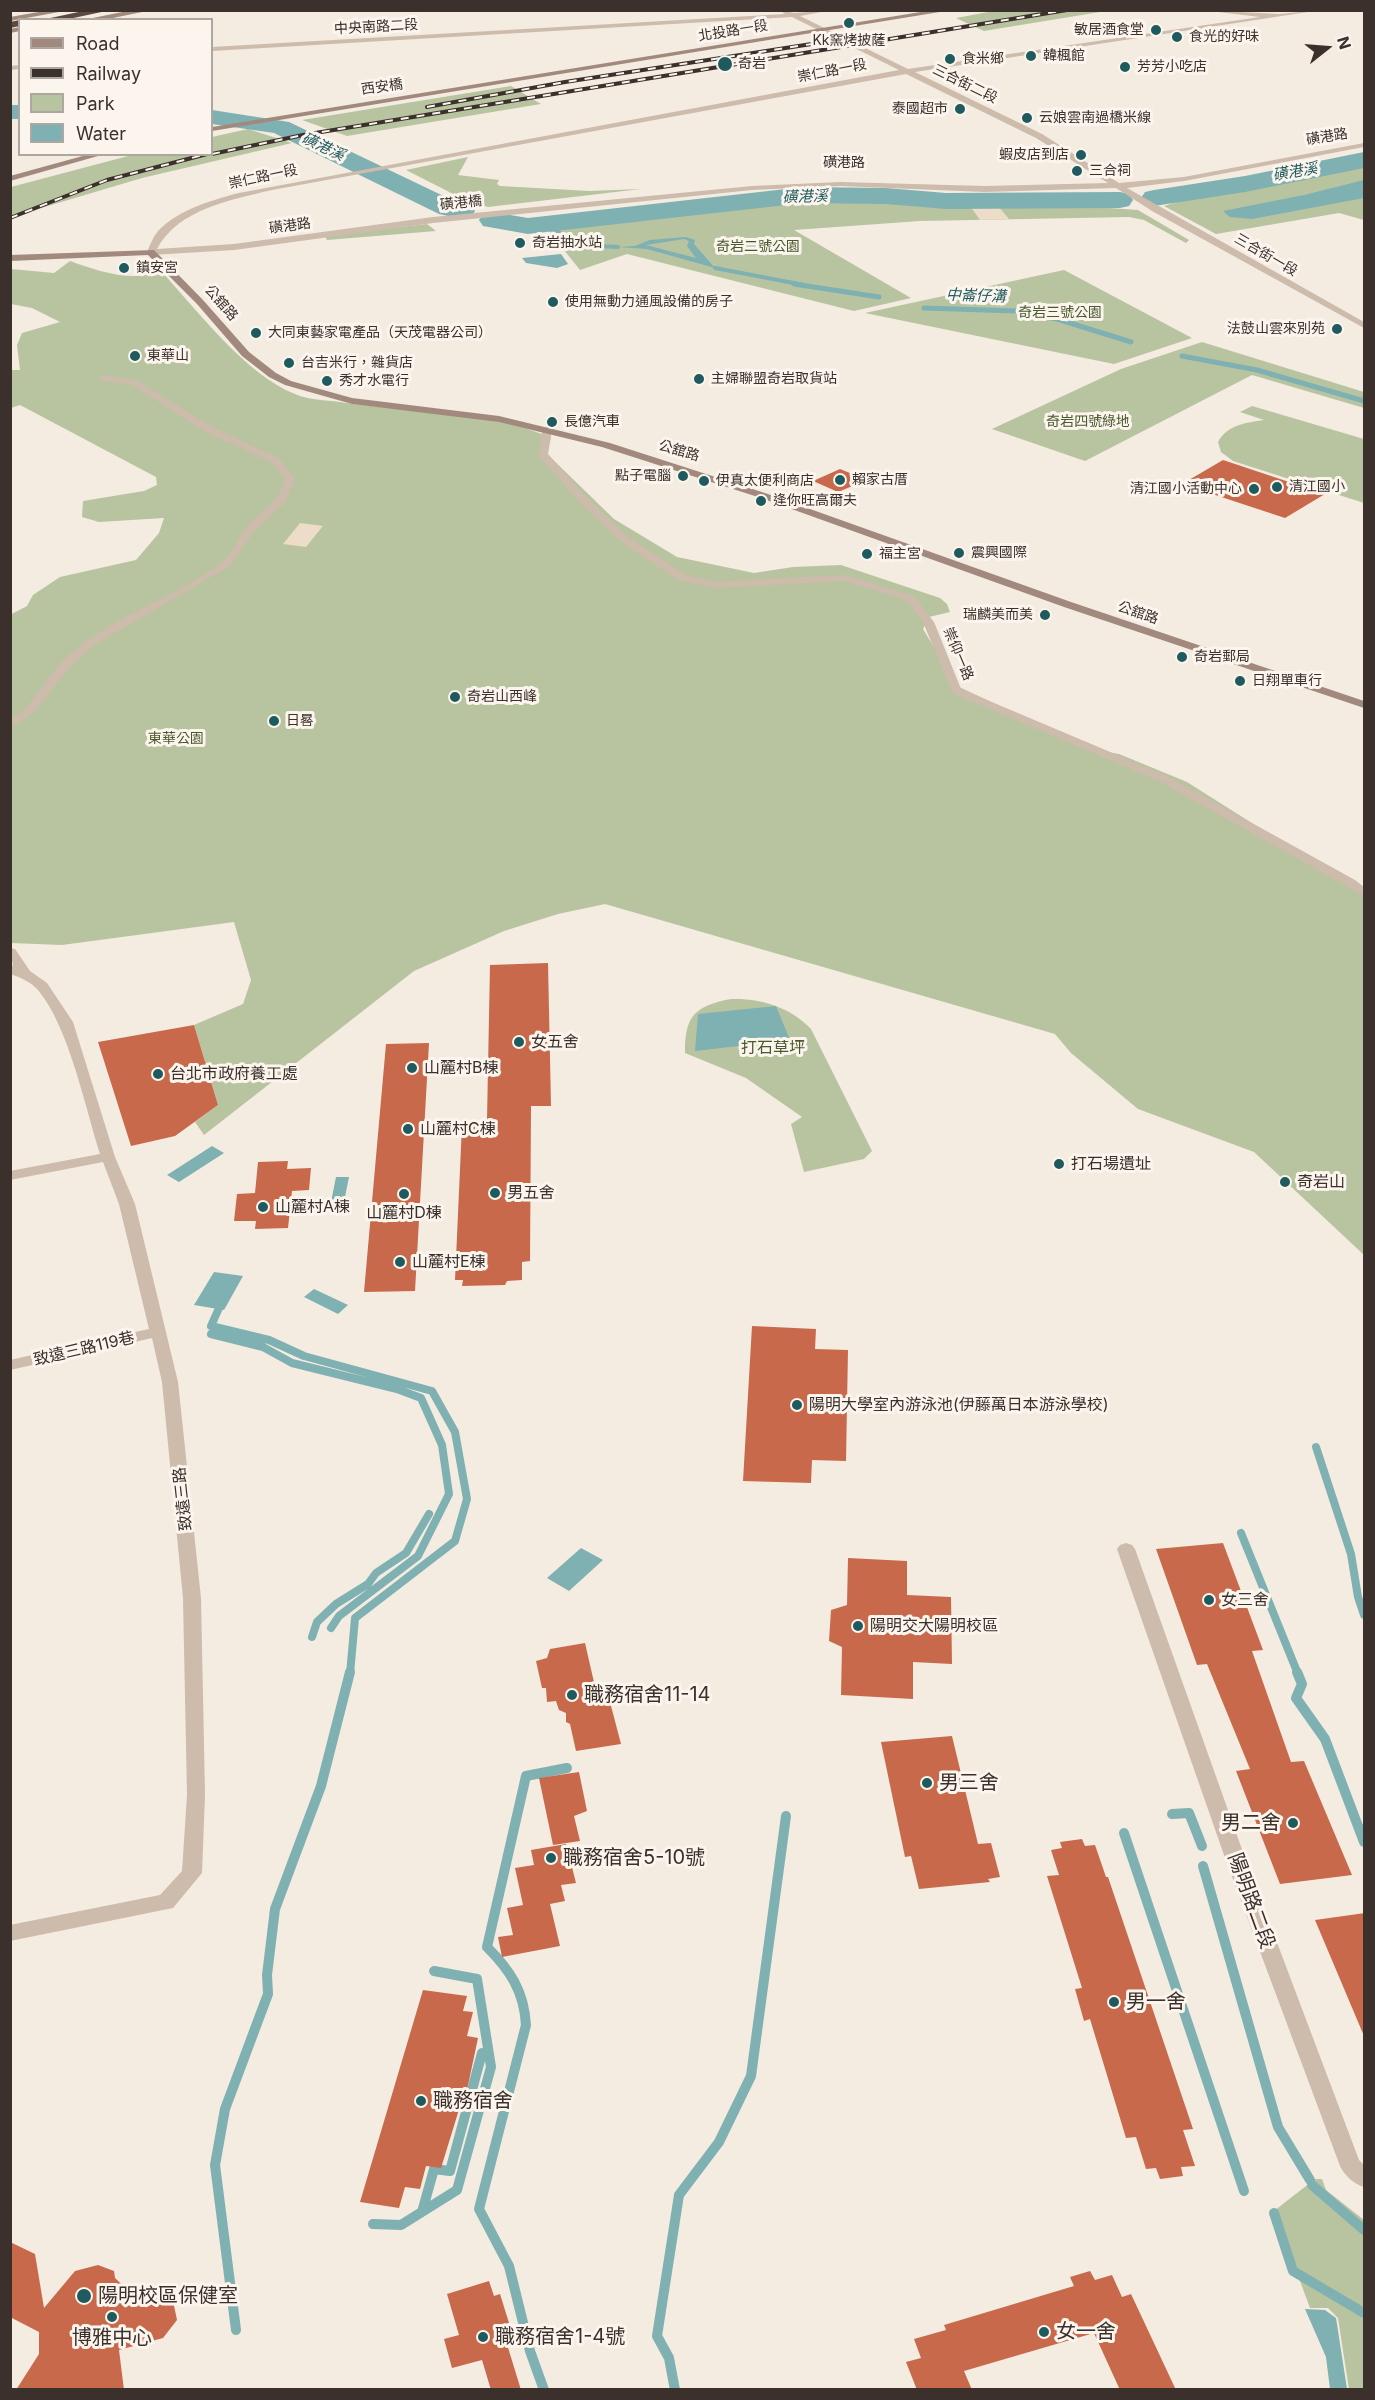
<!DOCTYPE html>
<meta charset="utf-8">
<style>
body{margin:0}
#map{position:relative;width:1375px;height:2400px;overflow:hidden;background:#f4ebe1;font-family:Inter,sans-serif}
canvas{display:block}
.frame{position:absolute;inset:0;border:12px solid #3b302b;pointer-events:none}
.legend{position:absolute;left:18px;top:18px;width:195px;height:138px;box-sizing:border-box;background:#fbf5ee;border:2px solid #aea6a0;margin:0;padding:8px 10px;list-style:none;font-size:18px;color:#3b302b}
.legend li{display:flex;align-items:center;gap:12px;height:30px}
.legend b{width:30px;border:2px solid #aea6a0}
.north{position:absolute;left:1297px;top:18px;width:60px;height:60px;-webkit-text-stroke:4px #fbf5ee;paint-order:stroke;rotate:73deg;font-size:16px;font-weight:700;line-height:24px;text-align:center;color:#3b302b}
.north::after{content:'';display:block;margin:auto;width:21px;height:27px;background:#3b302b;clip-path:polygon(50% 0,100% 100%,50% 72%,0 100%)}
</style>
<div id="map">
<canvas width="1375" height="2400"></canvas>
<div class="frame"></div>
<ul class="legend">
<li><b style="height:8px;background:#a18a7d"></b>Road</li>
<li><b style="height:8px;background:#3b302b"></b>Railway</li>
<li><b style="height:16px;background:#b8c4a0"></b>Park</li>
<li><b style="height:16px;background:#7fb0b2"></b>Water</li>
</ul>
<div class="north">N</div>
</div>
<script>
const context = document.querySelector('canvas').getContext('2d');
context.lineJoin = 'round';
function fill(path, color) { context.fillStyle = color; context.fill(path, 'evenodd'); }
function stroke(path, color, width, dash) { context.strokeStyle = color; context.lineWidth = width; context.lineCap = dash ? 'butt' : 'round'; context.setLineDash(dash || []); context.stroke(path); }
function label(font, color, halo, rows, align = 'center') {
  context.font = font + ' Inter,"Noto Sans TC",sans-serif'; context.lineWidth = 6; context.setLineDash([]); context.textBaseline = 'middle'; context.strokeStyle = halo; context.fillStyle = color; for (const [text, x, y, turn = 0] of rows) {
    context.save(); context.translate(x, y); context.rotate((+turn || 0) * Math.PI / 180); context.textAlign = isNaN(turn) ? turn : align; if (halo) context.strokeText(text, 0, 0); context.fillText(text, 0, 0); context.restore();
  }
}
fill(new Path2D(`
 M 999,10 L 1106,10 L 1106,11 L 984,31 L 956,18 Z
 M 511,86 L 541,104 L 347,136 L 302,120 Z
 M 248,129 L 292,143 L 142,178 L 11,217 L 11,187 L 132,155 L 212,154 L 212,137 Z
 M 468,157 L 458,175 L 499,180 L 497,184 L 500,186 L 589,191 L 641,189 L 488,207 L 467,201 L 406,170 Z
 M 1364,165 L 1364,220 L 1339,213 L 1216,234 L 1164,206 L 1183,200 L 1184,197 Z
 M 810,199 L 945,202 L 993,200 L 1138,210 L 1189,240 L 1186,243 L 1144,220 L 1129,217 L 920,221 L 794,230 L 911,298 L 854,311 L 627,254 L 580,270 L 544,225 L 768,206 Z
 M 427,224 L 436,231 L 327,240 L 325,236 Z
 M 70,261 C 98,271 132,283 161,271 C 197,310 246,375 295,394 C 308,400 326,400 340,402 C 407,413 489,410 551,438 L 546,453 L 614,519 L 677,557 L 754,573 L 793,567 L 841,565 L 940,598 L 947,604 L 950,612 L 929,617 L 923,629 L 957,686 L 1094,750 L 1119,754 L 1187,782 L 1364,894 L 1364,1255 L 1254,1152 L 1138,1109 L 1071,1053 L 1055,1034 L 605,904 L 558,914 L 504,931 L 414,971 L 204,1135 L 195,1122 L 218,1105 L 194,1025 L 243,1004 L 251,980 L 234,922 L 62,945 L 11,943 L 10,615 L 27,606 L 33,595 L 60,577 L 136,560 L 159,533 L 164,518 L 99,522 L 82,517 L 83,501 L 144,491 L 157,485 L 156,477 L 20,405 L 11,408 L 11,370 L 20,370 L 17,345 L 22,333 L 60,322 L 32,308 L 11,304 L 11,269 L 54,273 Z
 M 1064,270 L 1192,338 L 1114,364 L 865,313 Z
 M 1202,342 L 1364,392 L 1364,408 L 1252,375 L 1085,461 L 992,429 L 1121,369 Z
 M 1252,406 L 1364,439 L 1364,503 L 1233,461 L 1221,452 L 1218,442 C 1228,424 1246,423 1264,420 L 1240,412 Z
 M 731,999 C 761,998 790,1007 811,1029 L 872,1151 L 864,1159 L 804,1172 L 791,1124 L 802,1117 L 746,1078 L 685,1053 C 685,1016 694,1006 731,999 Z
 M 1315,2179 L 1322,2179 L 1326,2190 L 1364,2220 L 1364,2389 L 1349,2389 L 1338,2318 L 1328,2308 L 1310,2308 L 1274,2211 Z`), '#b8c4a0');
fill(new Path2D(`
 M 966,200 L 993,200 L 1009,219 L 980,220 Z
 M 300,523 L 323,526 L 306,547 L 283,544 Z`), '#ecdcc8');
fill(new Path2D(`
 M 1364,180 L 1364,198 L 1252,219 L 1230,217 L 1223,211 L 1304,195 Z
 M 686,237 L 695,240 L 694,244 L 715,268 L 647,249 L 618,247 L 635,246 L 650,240 ZM 684,239 L 689,241 L 687,246 L 696,258 L 646,245 Z
 M 561,254 L 568,264 L 557,268 L 526,263 L 522,258 Z
 M 776,1006 L 790,1040 L 695,1051 L 698,1014 Z
 M 212,1146 L 224,1153 L 179,1182 L 167,1175 Z
 M 336,1177 L 349,1177 L 344,1202 L 331,1202 Z
 M 214,1272 L 243,1276 L 224,1310 L 194,1305 Z
 M 314,1289 L 348,1305 L 338,1314 L 304,1297 Z
 M 581,1548 L 603,1560 L 569,1591 L 547,1578 Z
 M 1305,2309 L 1325,2310 L 1336,2318 L 1347,2389 L 1330,2389 L 1326,2357 Z`), '#7fb0b2');
stroke(new Path2D(`
 M 556,230 L 576,245 L 618,247
 M 715,268 L 804,285`), '#7fb0b2', 4);
stroke(new Path2D(`
 M 794,284 L 879,297
 M 924,308 L 1016,311 L 1057,319 L 1131,342
 M 1182,356 L 1257,370 L 1364,401`), '#7fb0b2', 5);
stroke(new Path2D(`
 M 219,1308 L 211,1326 L 269,1340 L 304,1356 L 432,1391 L 455,1432 L 467,1499 L 455,1541 L 355,1618 L 350,1674
 M 211,1334 L 263,1347 L 292,1363 L 397,1389 L 421,1398 L 442,1445 L 449,1494 L 418,1556 L 339,1616 L 331,1628
 M 1316,1447 L 1351,1554 L 1358,1597 L 1364,1615
 M 1241,1533 L 1298,1674
 M 312,1637 L 317,1622 L 336,1604 L 368,1584 L 376,1573 L 406,1553 L 429,1514`), '#7fb0b2', 8);
stroke(new Path2D(`
 M 1297,1672 L 1302,1684 L 1296,1698 L 1325,1739 L 1364,1842
 M 1172,1814 L 1189,1813 L 1202,1846
 M 1124,1833 L 1244,2191
 M 1203,1866 L 1278,2127 L 1310,2180
 M 1312,2185 L 1364,2230
 M 422,2212 L 434,2169 L 450,2171 L 482,2053
 M 1274,2213 L 1293,2271 L 1364,2313
 M 373,2224 L 401,2225 L 457,2190 L 491,2067 L 477,1979 L 434,1971
 M 236,2330 L 215,2165 L 225,2109 L 268,1994 L 267,1975 L 275,1909 L 321,1786 L 350,1672
 M 544,2390 L 530,2351 L 509,2266 L 479,2209 L 526,2025 C 524,1991 510,1970 487,1947 L 526,1776 L 567,1768
 M 675,2390 L 669,2358 L 657,2336 L 679,2195 L 719,2142 L 751,2076 L 786,1816`), '#7fb0b2', 10);
fill(new Path2D(`
 M 10,105 L 20,105 L 20,119 L 10,119 Z
 M 212,110 L 289,122 L 456,202 L 471,205 L 475,211 L 471,217 L 462,219 L 439,214 L 274,133 L 212,124 Z
 M 1364,152 L 1364,168 L 1245,192 L 1154,206 L 1145,204 L 1141,198 L 1145,192 L 1154,190 L 1245,176 Z
 M 804,187 L 886,188 L 946,193 L 1120,192 L 1129,194 L 1133,200 L 1129,206 L 1120,208 L 946,209 L 886,204 L 804,203 L 528,234 L 483,226 L 479,220 L 483,214 L 492,212 L 528,218 Z`), '#7fb0b2');
fill(new Path2D(`
 M 1223,460 L 1325,494 L 1285,518 L 1182,484 Z
 M 840,469 L 867,480 L 838,492 L 813,481 Z
 M 548,963 L 551,1106 L 531,1106 L 530,1261 L 522,1262 L 522,1280 L 507,1281 L 505,1285 L 462,1286 L 463,1280 L 455,1280 L 462,1125 L 480,1124 L 480,1120 L 487,1120 L 490,965 Z
 M 194,1025 L 218,1105 L 175,1136 L 131,1146 L 98,1042 Z
 M 429,1043 L 415,1291 L 364,1292 L 386,1044 Z
 M 288,1161 L 287,1169 L 311,1168 L 309,1190 L 292,1191 L 288,1228 L 255,1229 L 256,1221 L 234,1221 L 237,1194 L 255,1193 L 258,1162 Z
 M 752,1326 L 816,1329 L 815,1349 L 848,1350 L 846,1461 L 812,1460 L 811,1483 L 743,1481 Z
 M 1223,1543 L 1263,1650 L 1252,1651 L 1291,1762 L 1304,1761 L 1352,1875 L 1280,1884 L 1236,1771 L 1250,1769 L 1207,1664 L 1197,1665 L 1156,1549 Z
 M 848,1558 L 907,1561 L 907,1595 L 951,1597 L 952,1664 L 913,1662 L 913,1699 L 841,1695 L 842,1647 L 829,1641 L 831,1610 L 847,1605 Z
 M 585,1643 L 599,1704 L 610,1702 L 621,1744 L 576,1751 L 570,1724 L 566,1722 L 566,1713 L 559,1710 L 556,1701 L 547,1702 L 546,1688 L 542,1688 L 536,1661 L 547,1658 L 550,1649 Z
 M 952,1736 L 978,1844 L 991,1843 L 1000,1877 L 988,1879 L 990,1882 L 919,1889 L 911,1856 L 905,1857 L 881,1742 Z
 M 579,1772 L 587,1811 L 574,1816 L 580,1841 L 553,1845 L 539,1778 Z
 M 1082,1839 L 1085,1846 L 1095,1845 L 1106,1877 L 1108,1877 L 1193,2129 L 1183,2130 L 1195,2166 L 1181,2167 L 1183,2176 L 1160,2179 L 1156,2168 L 1146,2169 L 1136,2137 L 1126,2138 L 1090,2019 L 1084,2021 L 1075,1989 L 1082,1988 L 1047,1876 L 1059,1875 L 1051,1850 L 1062,1848 L 1060,1842 Z
 M 566,1844 L 576,1883 L 561,1885 L 565,1901 L 550,1904 L 560,1946 L 502,1957 L 498,1937 L 513,1935 L 507,1908 L 523,1905 L 515,1868 L 534,1865 L 531,1850 Z
 M 1365,1913 L 1365,2036 L 1364,2036 L 1315,1920 Z
 M 423,1990 L 467,1996 L 463,2011 L 473,2012 L 467,2036 L 478,2038 L 467,2090 L 465,2090 L 441,2168 L 426,2166 L 420,2189 L 405,2187 L 399,2208 L 360,2202 Z
 M 10,2242 L 35,2254 L 44,2308 L 75,2271 L 98,2265 L 114,2271 L 115,2278 L 136,2298 L 157,2292 L 173,2301 L 177,2320 L 163,2338 L 119,2350 L 124,2390 L 16,2390 L 39,2354 L 39,2332 L 10,2317 Z
 M 1090,2271 L 1095,2280 L 1112,2275 L 1122,2297 L 1131,2294 L 1176,2390 L 1120,2390 L 1094,2333 L 964,2371 L 972,2390 L 917,2390 L 906,2362 L 921,2358 L 914,2339 L 946,2330 L 944,2325 L 1074,2286 L 1070,2277 Z
 M 489,2281 L 494,2296 L 500,2294 L 514,2339 L 506,2341 L 521,2390 L 491,2390 L 482,2360 L 452,2368 L 444,2339 L 459,2335 L 447,2294 Z`), '#c8694b');
fill(new Path2D(`
 M 779,10 L 794,13 L 832,10 L 800,16 L 908,69 L 1260,17 L 1202,10 L 1279,14 L 1321,10 L 915,72 L 1042,134 L 1119,183 L 1184,177 L 1364,143 L 1364,147 L 1184,181 L 1127,188 L 1364,322 L 1364,328 L 1152,211 L 1116,188 L 985,192 L 840,186 L 752,190 L 433,223 L 234,250 L 151,255 L 147,252 C 150,245 153,237 158,231 C 178,210 212,200 239,193 L 899,70 L 792,17 L 212,51 L 212,47 L 785,14 ZM 906,74 L 1036,138 L 1108,183 L 985,186 L 840,182 L 752,186 L 433,217 L 234,244 L 157,249 C 178,209 231,200 272,190 Z
 M 20,65 L 20,69 L 10,70 L 10,66 Z
 M 104,375 L 138,381 L 212,427 L 279,458 L 295,479 L 284,504 L 256,529 L 230,566 L 96,644 L 70,667 L 33,713 L 10,728 L 10,720 C 37,703 48,672 72,652 C 118,614 175,598 222,562 C 234,552 238,536 248,525 C 265,507 277,505 285,479 L 271,462 L 204,431 L 132,385 L 101,380 L 99,378 Z
 M 547,427 L 552,430 L 548,454 L 581,491 L 628,537 L 686,575 L 715,582 L 845,575 L 914,596 L 934,622 L 961,689 L 1167,776 L 1355,880 L 1364,887 L 1364,896 L 1159,781 L 952,693 L 923,622 L 906,600 L 844,581 L 715,588 L 678,580 L 620,541 L 573,495 L 539,456 L 542,430 Z
 M 10,948 L 15,949 L 30,971 L 47,983 L 73,1022 L 115,1157 L 135,1204 L 178,1382 L 201,1598 L 205,1795 L 202,1873 L 173,1908 L 10,1941 L 10,1925 L 160,1895 L 182,1871 L 187,1795 L 183,1598 L 162,1382 L 152,1338 L 10,1370 L 10,1360 L 149,1329 L 119,1204 L 103,1162 L 10,1180 L 10,1171 L 100,1154 C 85,1107 69,1027 38,990 C 31,982 20,977 10,974 L 10,965 L 13,966 Z
 M 1126,1543 L 1132,1545 L 1135,1549 L 1244,1855 L 1359,2160 L 1364,2165 L 1364,2187 C 1354,2184 1345,2176 1340,2166 L 1224,1855 L 1117,1549 L 1120,1545 Z`), '#cdbbac');
fill(new Path2D(`
 M 50,10 L 70,10 L 10,21 L 10,17 Z
 M 132,10 L 152,10 L 103,20 L 83,20 Z
 M 933,10 L 952,10 L 212,131 L 212,127 Z
 M 20,27 L 20,31 L 10,33 L 10,29 Z
 M 90,154 L 105,154 L 10,181 L 10,176 Z
 M 154,250 L 203,300 L 249,352 L 276,373 L 291,381 L 352,398 L 499,416 L 610,443 L 768,494 L 1071,602 L 1364,701 L 1364,708 L 1064,607 L 761,498 L 602,447 L 499,422 L 352,404 L 285,385 L 269,377 L 242,356 L 197,304 L 148,255 L 10,261 L 10,255 Z`), '#a18a7d');
fill(new Path2D(`
 M 88,10 L 111,10 L 64,20 L 41,20 Z
 M 20,20 L 20,26 L 10,28 L 10,22 Z`), '#5c4a42');
const rail = new Path2D(`
 M 427,107 L 565,82 L 883,33
 M 212,154 L 303,135 L 1067,10
 M 10,218 L 107,180 L 207,154`);
stroke(rail, '#3b302b', 4);
stroke(rail, '#fbf5ee', 2, [8]);
for (const [x, y, r, color] of [
 [849,23,6,"#1f5a5e"],
 [1156,30,6,"#1f5a5e"],
 [1177,37,6,"#1f5a5e"],
 [1031,56,6,"#1f5a5e"],
 [950,59,6,"#1f5a5e"],
 [725,64,8,"#1f5a5e"],
 [1125,67,6,"#1f5a5e"],
 [960,109,6,"#1f5a5e"],
 [1027,118,6,"#1f5a5e"],
 [1081,155,6,"#1f5a5e"],
 [1077,171,6,"#1f5a5e"],
 [520,243,6,"#1f5a5e"],
 [124,268,6,"#1f5a5e"],
 [553,302,6,"#1f5a5e"],
 [1337,329,6,"#1f5a5e"],
 [256,333,6,"#1f5a5e"],
 [135,356,6,"#1f5a5e"],
 [289,363,6,"#1f5a5e"],
 [699,379,6,"#1f5a5e"],
 [327,381,6,"#1f5a5e"],
 [552,422,6,"#1f5a5e"],
 [683,476,6,"#1f5a5e"],
 [840,480,6,"#1f5a5e"],
 [704,481,6,"#1f5a5e"],
 [1277,487,6,"#1f5a5e"],
 [1254,489,6,"#1f5a5e"],
 [761,501,6,"#1f5a5e"],
 [959,553,6,"#1f5a5e"],
 [867,554,6,"#1f5a5e"],
 [1045,615,6,"#1f5a5e"],
 [1182,657,6,"#1f5a5e"],
 [1240,681,6,"#1f5a5e"],
 [455,697,6,"#1f5a5e"],
 [274,721,6,"#1f5a5e"],
 [519,1042,6,"#1f5a5e"],
 [412,1068,6,"#1f5a5e"],
 [158,1074,6,"#1f5a5e"],
 [408,1129,6,"#1f5a5e"],
 [1059,1164,6,"#1f5a5e"],
 [1285,1182,6,"#1f5a5e"],
 [495,1193,6,"#1f5a5e"],
 [404,1194,6,"#1f5a5e"],
 [263,1207,6,"#1f5a5e"],
 [400,1262,6,"#1f5a5e"],
 [797,1405,6,"#1f5a5e"],
 [1209,1600,6,"#1f5a5e"],
 [858,1626,6,"#1f5a5e"],
 [572,1695,6,"#1f5a5e"],
 [927,1783,6,"#1f5a5e"],
 [1293,1823,6,"#1f5a5e"],
 [551,1858,6,"#1f5a5e"],
 [1114,2002,6,"#1f5a5e"],
 [421,2101,6,"#1f5a5e"],
 [84,2296,8,"#1f5a5e"],
 [112,2317,6,"#1f5a5e"],
 [1044,2332,6,"#1f5a5e"],
 [483,2337,6,"#1f5a5e"]
]) { const dot = new Path2D(); dot.arc(x, y, r, 0, 2 * Math.PI); context.fillStyle = color; context.fill(dot); stroke(dot, '#fbf5ee', 2); }
label('14px', '#3b302b', '#fbf5ee', [
 ["中央南路二段",376,27,-3],
 ["北投路一段",733,31,-9],
 ["崇仁路一段",832,71,-11],
 ["三合街二段",965,84,26],
 ["西安橋",382,87,-8],
 ["磺港路",1327,137,-9],
 ["磺港路",844,163],
 ["崇仁路一段",263,177,-12],
 ["磺港橋",461,203,-6],
 ["磺港路",290,226,-8],
 ["三合街一段",1266,255,30],
 ["公舘路",221,303,49],
 ["公舘路",679,451,16],
 ["公舘路",1138,613,19],
 ["崇仰一路",958,654,67]
]);
label('14px', '#3b302b', '#fbf5ee', [
 ["敏居酒食堂",1144,30,"right"],
 ["食光的好味",1189,37],
 ["Kk窯烤披薩",849,41,"center"],
 ["韓楓館",1043,56],
 ["食米鄉",962,59],
 ["奇岩",738,64],
 ["芳芳小吃店",1137,67],
 ["泰國超市",948,109,"right"],
 ["云娘雲南過橋米線",1039,118],
 ["蝦皮店到店",1069,155,"right"],
 ["三合祠",1089,171],
 ["奇岩抽水站",532,243],
 ["鎮安宮",136,268],
 ["使用無動力通風設備的房子",565,302],
 ["法鼓山雲來別苑",1325,329,"right"],
 ["大同東藝家電產品（天茂電器公司）",268,333],
 ["東華山",147,356],
 ["台吉米行，雜貨店",301,363],
 ["主婦聯盟奇岩取貨站",711,379],
 ["秀才水電行",339,381],
 ["長億汽車",564,422],
 ["點子電腦",671,476,"right"],
 ["賴家古厝",852,480],
 ["伊真太便利商店",716,481],
 ["清江國小",1289,487],
 ["清江國小活動中心",1242,489,"right"],
 ["逢你旺高爾夫",773,501],
 ["震興國際",971,553],
 ["福主宮",879,554],
 ["瑞麟美而美",1033,615,"right"],
 ["奇岩郵局",1194,657],
 ["日翔單車行",1252,681],
 ["奇岩山西峰",467,697],
 ["日晷",286,721]
], 'left');
label('14px', '#4a5a2e', '#fbf5ee', [
 ["奇岩二號公園",758,247],
 ["奇岩三號公園",1060,313],
 ["奇岩四號綠地",1088,422],
 ["東華公園",176,739]
]);
label('italic 15px', '#1f5a5e', '#fbf5ee', [
 ["磺港溪",323,147,25],
 ["磺港溪",1295,172,-10],
 ["磺港溪",805,197,-2],
 ["中崙仔溝",976,296,2]
]);
label('16px', '#3b302b', '#fbf5ee', [
 ["女五舍",531,1042],
 ["山麓村B棟",424,1068],
 ["台北市政府養工處",170,1074],
 ["山麓村C棟",420,1129],
 ["打石場遺址",1071,1164],
 ["奇岩山",1297,1182],
 ["男五舍",507,1193],
 ["山麓村A棟",275,1207],
 ["山麓村D棟",404,1213,"center"],
 ["山麓村E棟",412,1262],
 ["陽明大學室內游泳池(伊藤萬日本游泳學校)",809,1405],
 ["女三舍",1221,1600],
 ["陽明交大陽明校區",870,1626]
], 'left');
label('16px', '#4a5a2e', '#fbf5ee', [
 ["打石草坪",773,1048]
]);
label('16px', '#3b302b', '#fbf5ee', [
 ["致遠三路119巷",84,1349,-13],
 ["致遠三路",183,1499,-96]
]);
label('20px', '#3b302b', '#fbf5ee', [
 ["職務宿舍11-14",584,1695],
 ["男三舍",939,1783],
 ["男二舍",1281,1823,"right"],
 ["職務宿舍5-10號",563,1858],
 ["男一舍",1126,2002],
 ["職務宿舍",433,2101],
 ["陽明校區保健室",98,2296],
 ["女一舍",1056,2332],
 ["職務宿舍1-4號",495,2337],
 ["博雅中心",112,2338,"center"]
], 'left');
label('20px', '#3b302b', '#fbf5ee', [
 ["陽明路二段",1251,1901,70]
]);
</script>
